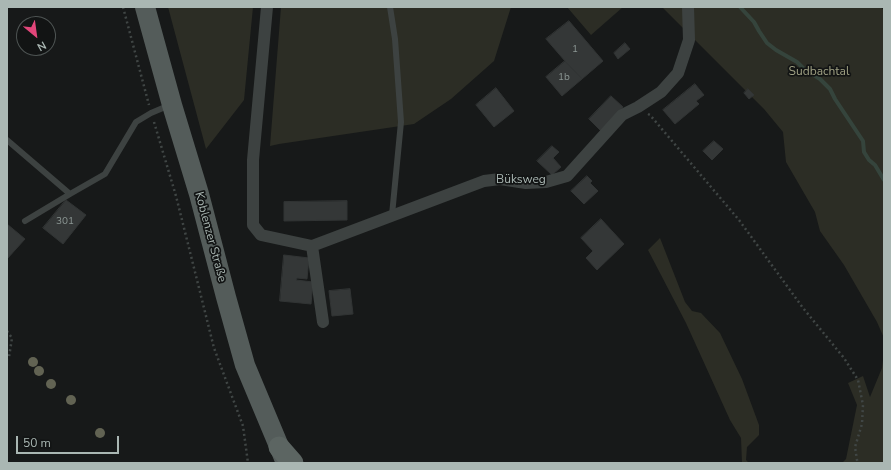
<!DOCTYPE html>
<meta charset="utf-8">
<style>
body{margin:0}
#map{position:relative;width:891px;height:470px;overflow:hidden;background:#171919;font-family:"Nunito Sans",sans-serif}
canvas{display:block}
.frame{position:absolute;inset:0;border:8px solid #aab7b3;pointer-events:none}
.north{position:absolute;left:16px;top:16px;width:40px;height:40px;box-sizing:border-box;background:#121414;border:1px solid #4f5554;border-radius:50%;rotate:151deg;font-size:11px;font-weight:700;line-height:16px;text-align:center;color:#aab7b3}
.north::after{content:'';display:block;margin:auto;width:14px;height:18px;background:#e2467a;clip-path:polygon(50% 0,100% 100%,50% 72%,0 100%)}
.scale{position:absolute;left:16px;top:436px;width:103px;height:18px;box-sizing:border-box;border:2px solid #aab7b3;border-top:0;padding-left:5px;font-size:12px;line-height:14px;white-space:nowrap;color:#aab7b3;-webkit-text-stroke:3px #121414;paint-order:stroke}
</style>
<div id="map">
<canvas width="891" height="470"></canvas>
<div class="frame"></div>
<div class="north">N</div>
<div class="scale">50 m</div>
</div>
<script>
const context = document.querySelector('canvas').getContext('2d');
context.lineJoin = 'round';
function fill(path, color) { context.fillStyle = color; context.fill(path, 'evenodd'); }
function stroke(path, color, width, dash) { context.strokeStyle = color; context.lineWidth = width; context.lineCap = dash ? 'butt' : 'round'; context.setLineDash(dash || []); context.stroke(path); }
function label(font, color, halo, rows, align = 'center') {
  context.font = font + ' "Nunito Sans",sans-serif'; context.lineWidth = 3.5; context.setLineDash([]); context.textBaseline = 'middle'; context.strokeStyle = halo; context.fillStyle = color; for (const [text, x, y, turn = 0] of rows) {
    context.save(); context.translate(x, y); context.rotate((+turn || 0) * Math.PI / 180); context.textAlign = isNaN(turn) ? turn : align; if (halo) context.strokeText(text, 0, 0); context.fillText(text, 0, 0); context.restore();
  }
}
fill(new Path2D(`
 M 168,7 L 253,7 L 244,100 L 206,149 Z
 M 281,7 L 511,7 L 494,61 L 451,99 L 414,124 L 279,144 L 270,146 Z
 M 567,7 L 623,7 L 591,35 Z
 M 662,7 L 880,7 L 884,10 L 884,338 L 877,322 L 844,265 L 820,231 L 815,212 L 786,162 L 783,132 L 764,109 Z
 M 660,238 L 685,302 L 692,311 L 701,313 L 720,333 L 742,379 L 759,425 L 759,435 L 747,447 L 746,460 L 749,463 L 742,463 L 741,438 L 730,420 L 686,323 L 648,250 Z
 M 884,352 L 884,463 L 842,463 L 846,459 L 857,405 L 848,383 L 863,376 L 870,397 L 882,368 Z`), '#2c2d25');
stroke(new Path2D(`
 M 740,7 L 754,22 L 759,31 L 767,43 L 776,50 L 797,62 L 804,69 L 820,79 L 830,89 L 835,99 L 863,141 L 864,152 L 869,160 L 875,165 L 884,180`), '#35443c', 4);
const building = new Path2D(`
 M 569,21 L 603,61 L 582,79 L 565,61 L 546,39 Z
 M 625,43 L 630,49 L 618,59 L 614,53 Z
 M 565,61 L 582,79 L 562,96 L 546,77 Z
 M 695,84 L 704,95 L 696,101 L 699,104 L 675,124 L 663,110 Z
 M 496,88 L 514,111 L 494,127 L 476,105 Z
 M 748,89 L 754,95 L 749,99 L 744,93 Z
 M 611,96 L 623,107 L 601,131 L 589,119 Z
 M 714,141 L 723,149 L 712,160 L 703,151 Z
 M 552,146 L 559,152 L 553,158 L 561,167 L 552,175 L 537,161 Z
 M 587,176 L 592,181 L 590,183 L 598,191 L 584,204 L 571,191 Z
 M 66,200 L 86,215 L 63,244 L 43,228 Z
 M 347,201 L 347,220 L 284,221 L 284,202 Z
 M 601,219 L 624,244 L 597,270 L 586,258 L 593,251 L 581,238 Z
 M 7,224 L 25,239 L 7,259 Z
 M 284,255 L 309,258 L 307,279 L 297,278 L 296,280 L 313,282 L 311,304 L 280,301 Z
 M 350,289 L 353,314 L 332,316 L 329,291 Z`);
fill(building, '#343737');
stroke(building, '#313434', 1);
stroke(new Path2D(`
 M 123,7 L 149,105
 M 648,114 L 650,115 L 739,220 L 803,308 L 844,358 L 858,380 L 863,405 L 862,424 L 855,447 L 857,460 L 858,463
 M 154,122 L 176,196 L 214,348 L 243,426 L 248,463
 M 7,331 L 12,338 L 9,357 L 7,359`), '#404645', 2.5, [2, 3]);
stroke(new Path2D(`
 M 390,7 L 395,39 L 401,122 L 392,215
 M 7,140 L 70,194 L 105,174 L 136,122 L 151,113 L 170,105
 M 25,221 L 70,194`), '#3d4241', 6);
stroke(new Path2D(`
 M 267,7 L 253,160 L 253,225 L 261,235 L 312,246 L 484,181 L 500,179 L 526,183 L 546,182 L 567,176 L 622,115 L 638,107 L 661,92 L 678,73 L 689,40 L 688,7
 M 312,246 L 323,322`), '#3d4241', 12);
stroke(new Path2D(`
 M 145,7 L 172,105 L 199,194 L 226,297 L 245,365 L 286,463`), '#545c5a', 20);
stroke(new Path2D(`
 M 279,447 L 293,463`), '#5c6562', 21);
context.fillStyle = '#626353';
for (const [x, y] of [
 [33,362],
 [39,371],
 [51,384],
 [71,400],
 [100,433]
]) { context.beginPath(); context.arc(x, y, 5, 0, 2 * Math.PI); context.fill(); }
label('10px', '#8c9794', null, [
 ["1",575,50],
 ["1b",564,78],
 ["301",65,222]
]);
label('12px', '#9fa083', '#121414', [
 ["Sudbachtal",819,72]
]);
label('12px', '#aab7b3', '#121414', [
 ["Büksweg",521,180],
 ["Koblenzer Straße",210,237,75]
]);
</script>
